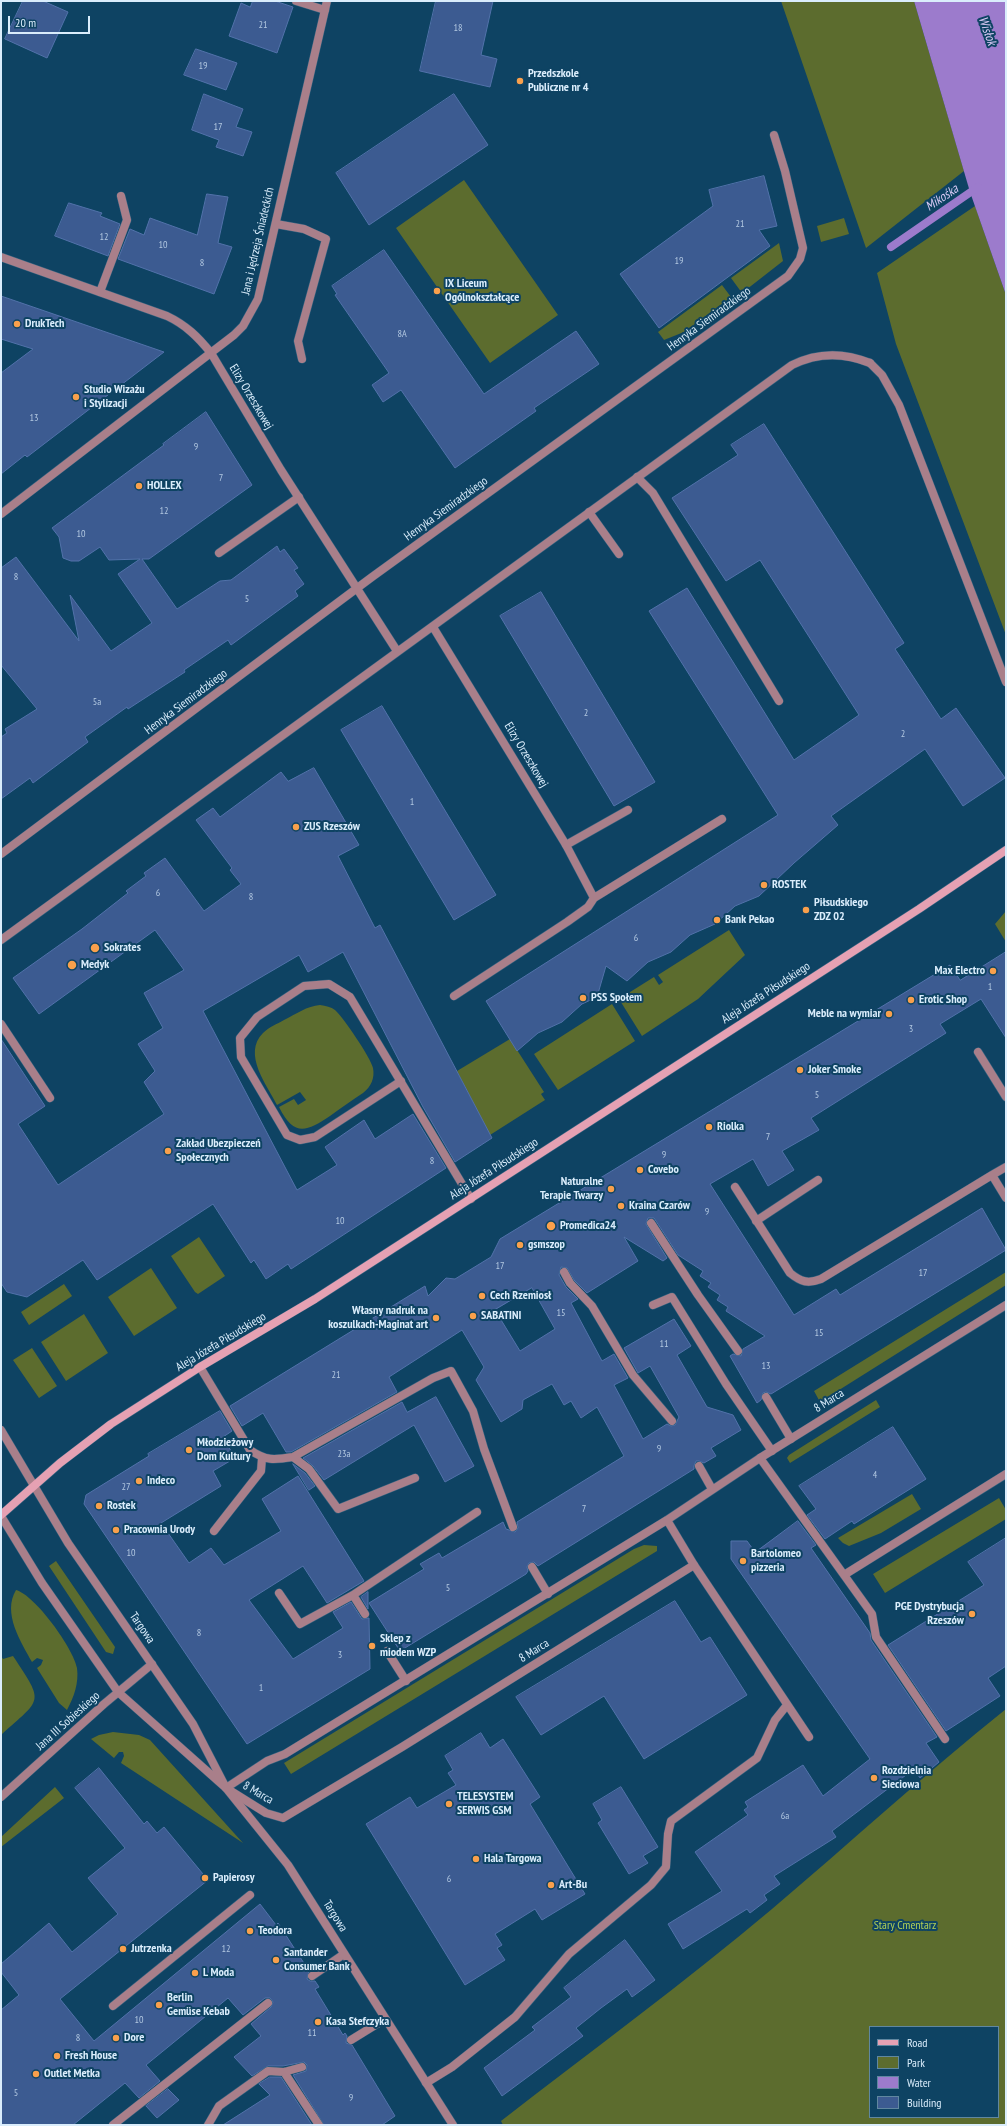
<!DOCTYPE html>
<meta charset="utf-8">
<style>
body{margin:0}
#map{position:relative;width:1007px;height:2126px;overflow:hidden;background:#0e4363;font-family:"PT Sans Narrow",sans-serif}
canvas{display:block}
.frame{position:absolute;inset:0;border:2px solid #daedfc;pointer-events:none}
.legend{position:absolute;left:869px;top:2026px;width:130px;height:92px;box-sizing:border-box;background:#0e4363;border:1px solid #6087a0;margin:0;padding:5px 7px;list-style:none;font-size:12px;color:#daedfc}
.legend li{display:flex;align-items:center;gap:8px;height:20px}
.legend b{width:20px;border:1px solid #6087a0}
.scale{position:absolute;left:8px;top:16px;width:82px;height:18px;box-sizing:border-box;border:2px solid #daedfc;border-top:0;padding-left:5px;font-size:12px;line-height:14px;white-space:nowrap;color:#daedfc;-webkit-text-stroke:3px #0e4363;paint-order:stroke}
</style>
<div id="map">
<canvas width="1007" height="2126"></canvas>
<div class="frame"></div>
<ul class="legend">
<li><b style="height:5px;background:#e5a1b3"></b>Road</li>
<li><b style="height:11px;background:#5c6c2e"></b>Park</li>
<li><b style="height:11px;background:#9c7bcc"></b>Water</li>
<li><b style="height:11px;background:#3c5b91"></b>Building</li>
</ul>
<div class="scale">20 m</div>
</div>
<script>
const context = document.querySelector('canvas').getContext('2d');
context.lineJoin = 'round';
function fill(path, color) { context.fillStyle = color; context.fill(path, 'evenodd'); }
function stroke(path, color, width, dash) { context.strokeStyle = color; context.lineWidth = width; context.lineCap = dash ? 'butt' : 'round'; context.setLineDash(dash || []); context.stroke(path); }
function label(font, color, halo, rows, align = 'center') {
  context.font = font + ' "PT Sans Narrow",sans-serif'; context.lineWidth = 4; context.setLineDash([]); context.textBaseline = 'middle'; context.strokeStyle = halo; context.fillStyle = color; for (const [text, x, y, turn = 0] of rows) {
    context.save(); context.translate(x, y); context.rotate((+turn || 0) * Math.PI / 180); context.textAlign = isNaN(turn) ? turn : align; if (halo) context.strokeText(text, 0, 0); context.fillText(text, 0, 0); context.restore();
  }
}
fill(new Path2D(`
 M 781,1 L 914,1 L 964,171 L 866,248 Z
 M 464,180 L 558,315 L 490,363 L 396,228 Z
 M 975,206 L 1006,295 L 1006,635 L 896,344 L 877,273 Z
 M 844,218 L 849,234 L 821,242 L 817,226 Z
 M 779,243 L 783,261 L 742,293 L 731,278 Z
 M 722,285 L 731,297 L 684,332 L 664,340 L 658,332 Z
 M 1006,911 L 1006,942 L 995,924 Z
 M 729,930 L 745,955 L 698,999 L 642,1036 L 619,999 L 654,977 L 659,985 L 663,982 L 658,975 Z
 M 612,1004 L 635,1041 L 558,1090 L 534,1054 Z
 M 320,1005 C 326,1006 331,1007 335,1010 C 343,1017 371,1058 373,1068 C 375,1078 371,1087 363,1093 C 352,1100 341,1108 330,1116 C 306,1132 294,1137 279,1107 L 294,1099 L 298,1105 L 306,1100 L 300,1092 L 277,1105 C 267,1085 242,1054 263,1033 C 269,1027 277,1024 284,1020 C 296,1014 307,1006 320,1005 Z
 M 510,1039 L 544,1092 L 541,1094 L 545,1100 L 490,1135 L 457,1071 Z
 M 199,1237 L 225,1276 L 198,1294 L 195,1292 L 171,1256 Z
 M 151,1268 L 177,1308 L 134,1336 L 108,1297 Z
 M 1006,1272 L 1006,1285 L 820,1402 L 814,1391 Z
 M 64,1284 L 72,1296 L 29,1325 L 21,1312 Z
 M 84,1314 L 108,1353 L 66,1381 L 41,1342 Z
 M 32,1348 L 57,1386 L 39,1398 L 13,1360 Z
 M 876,1400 L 880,1407 L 790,1463 L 787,1458 L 789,1455 Z
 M 912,1494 L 921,1509 L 881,1533 L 849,1546 L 843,1543 L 838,1538 Z
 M 999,1498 L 1006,1510 L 1006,1519 L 885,1593 L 873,1574 Z
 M 644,1545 L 657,1546 L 657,1551 L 291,1774 L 284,1763 L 634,1549 Z
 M 56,1561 L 115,1647 L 113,1654 L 106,1652 L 49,1566 Z
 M 16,1590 C 35,1595 74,1649 77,1668 C 79,1683 74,1697 67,1710 L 59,1703 L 37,1668 L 41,1665 L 43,1660 L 37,1658 L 32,1662 C 21,1642 2,1613 16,1590 Z
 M 1,1656 L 3,1659 L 13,1656 C 45,1704 42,1698 1,1735 Z
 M 1006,1709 L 1006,2125 L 503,2125 L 501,2121 C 591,2051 684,1983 772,1909 C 850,1843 926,1773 1006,1709 ZM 870,2027 L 998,2027 L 998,2117 L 870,2117 Z
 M 113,1732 L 139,1735 L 150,1740 L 243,1843 L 121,1763 L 124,1756 L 123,1752 L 119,1752 L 114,1758 L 91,1739 L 99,1735 Z
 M 55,1787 L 64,1798 L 1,1847 L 1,1837 Z`), '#5c6c2e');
fill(new Path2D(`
 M 914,1 L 1006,1 L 1006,295 L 970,192 Z`), '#9c7bcc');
stroke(new Path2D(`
 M 891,247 L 978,187`), '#9c7bcc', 8);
const building = new Path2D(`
 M 23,1 L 43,1 L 68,12 L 47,58 L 5,39 Z
 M 253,1 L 275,1 L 293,7 L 277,53 L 229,36 L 241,3 L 250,7 Z
 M 436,1 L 493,1 L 481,55 L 497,59 L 490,87 L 420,71 Z
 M 196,49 L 237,63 L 226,90 L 184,75 Z
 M 204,94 L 243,109 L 236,127 L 252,132 L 243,156 L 216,147 L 219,140 L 192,130 Z
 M 454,94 L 488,145 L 369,225 L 336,173 Z
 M 764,176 L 777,226 L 759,230 L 770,246 L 659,328 L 620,274 L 713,206 L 709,190 Z
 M 207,194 L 228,197 L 218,243 L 232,247 L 214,294 L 118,259 L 130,229 L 144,235 L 150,218 L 197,235 Z
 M 69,203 L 102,213 L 100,216 L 120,224 L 108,256 L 55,236 Z
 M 384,250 L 484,394 L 576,331 L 599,364 L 534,408 L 536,411 L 455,468 L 401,390 L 383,402 L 372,385 L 389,373 L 335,295 L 337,294 L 332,286 Z
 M 1,296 L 164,352 L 27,457 L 25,455 L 1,474 L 1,373 L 33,349 L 1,339 Z
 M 206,412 L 252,485 L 149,559 L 142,559 L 177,609 L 220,581 L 231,580 L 277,546 L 280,552 L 284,549 L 298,568 L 294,570 L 304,584 L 295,591 L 298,596 L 231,645 L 228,640 L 184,670 L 185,672 L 128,709 L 127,707 L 85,737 L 88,742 L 33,783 L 30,778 L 1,799 L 1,737 L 7,733 L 5,729 L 37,709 L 1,665 L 1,568 L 16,557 L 79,641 L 70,595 L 111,651 L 152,623 L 118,574 L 140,559 L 109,560 L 100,547 L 79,561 L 71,561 L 63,558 L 59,537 L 52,528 L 164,445 L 163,444 Z
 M 764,424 L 904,643 L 895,649 L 941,719 L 956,708 L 1005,778 L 963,806 L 925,749 L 831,816 L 838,825 L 794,863 L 759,896 L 735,906 L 715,924 L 690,935 L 671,952 L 648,962 L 627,981 L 606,966 L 597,997 L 582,1004 L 562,1022 L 538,1033 L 517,1051 L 486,1001 L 778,815 L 649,611 L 687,588 L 794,760 L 859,715 L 760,560 L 726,581 L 672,498 L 738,455 L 731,445 Z
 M 541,592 L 655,782 L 614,806 L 500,616 Z
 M 382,706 L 496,895 L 454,920 L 341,730 Z
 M 314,768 L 359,845 L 338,856 L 375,928 L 380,925 L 492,1138 L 455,1162 L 423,1107 L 343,952 L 308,972 L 299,955 L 203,1011 L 297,1190 L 337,1165 L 325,1147 L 364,1120 L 375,1139 L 413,1114 L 446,1168 L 291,1269 L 288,1264 L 266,1279 L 254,1260 L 251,1263 L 213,1204 L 97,1280 L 83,1260 L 27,1297 L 7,1292 L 1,1283 L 1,1039 L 45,1106 L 18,1124 L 58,1185 L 164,1114 L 144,1082 L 155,1071 L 138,1044 L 163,1028 L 144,993 L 184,970 L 155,930 L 39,1014 L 13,978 L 82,929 L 128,893 L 126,891 L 146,876 L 144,873 L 165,858 L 204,911 L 241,884 L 230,870 L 232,868 L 196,820 L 213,808 L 220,817 L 281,772 L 288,781 Z
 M 1006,952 L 1006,1038 L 981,999 L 940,1024 L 946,1033 L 811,1118 L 819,1130 L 782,1151 L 794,1170 L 768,1186 L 753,1159 L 710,1184 L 794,1315 L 836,1289 L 840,1295 L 982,1208 L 1006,1250 L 771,1394 L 766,1392 L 763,1393 L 761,1400 L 757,1403 L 730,1356 L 733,1354 L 741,1356 L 743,1349 L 765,1336 L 726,1311 L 728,1307 L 717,1300 L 720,1295 L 708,1287 L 711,1283 L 700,1276 L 703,1271 L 678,1255 L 654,1218 L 648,1218 L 646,1224 L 667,1258 L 663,1261 L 624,1237 L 638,1261 L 587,1293 L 574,1280 L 567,1268 L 561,1267 L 559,1275 L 566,1287 L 578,1299 L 571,1303 L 602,1361 L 614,1354 L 628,1378 L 614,1385 L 643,1439 L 667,1424 L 671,1426 L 675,1425 L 679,1417 L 650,1366 L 638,1373 L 624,1348 L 674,1319 L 691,1346 L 677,1355 L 707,1407 L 733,1415 L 741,1430 L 711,1448 L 716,1456 L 704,1463 L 699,1461 L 696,1461 L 694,1466 L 694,1469 L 538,1566 L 534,1562 L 529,1563 L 527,1567 L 528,1571 L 526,1574 L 400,1651 L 369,1603 L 424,1569 L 420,1564 L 439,1553 L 442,1558 L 503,1522 L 506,1529 L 515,1532 L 518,1528 L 517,1522 L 624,1456 L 597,1407 L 581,1418 L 571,1401 L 564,1405 L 552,1384 L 523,1400 L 522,1409 L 501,1422 L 476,1380 L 484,1367 L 462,1330 L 389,1377 L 397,1392 L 291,1452 L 286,1452 L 263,1413 L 242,1426 L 230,1406 L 425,1286 L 428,1296 L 446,1278 L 455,1279 L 491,1257 L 500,1239 L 950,965 L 960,980 ZM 532,1288 L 555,1329 L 520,1351 L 495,1310 Z
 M 436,1397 L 474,1466 L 445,1482 L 414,1425 L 324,1480 L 313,1466 L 303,1458 L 402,1402 L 407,1412 Z
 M 220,1411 L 232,1431 L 223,1437 L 235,1458 L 213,1471 L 221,1486 L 161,1523 L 189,1563 L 211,1548 L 224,1565 L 281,1531 L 262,1499 L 298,1476 L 364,1581 L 327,1603 L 303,1566 L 249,1600 L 293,1659 L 343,1628 L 333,1612 L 351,1602 L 362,1619 L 369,1618 L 370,1669 L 247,1744 L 84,1504 L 86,1495 L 149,1456 L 148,1454 Z
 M 893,1427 L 926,1479 L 854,1524 L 852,1521 L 825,1539 L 807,1515 L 816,1509 L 799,1486 Z
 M 293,1464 L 305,1473 L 315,1486 L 309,1490 Z
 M 798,1521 L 816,1545 L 811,1548 L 870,1633 L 871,1640 L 937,1737 L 926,1743 L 939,1762 L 920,1778 L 914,1769 L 832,1831 L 836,1837 L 774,1876 L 780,1884 L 764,1895 L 767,1900 L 750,1913 L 747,1909 L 683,1949 L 668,1924 L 722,1891 L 695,1852 L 748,1815 L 744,1810 L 748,1807 L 745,1802 L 803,1765 L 823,1796 L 870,1759 L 731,1559 L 731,1541 L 747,1541 L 755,1552 Z
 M 1006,1538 L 1006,1666 L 988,1678 L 1000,1696 L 946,1731 L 888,1645 L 984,1585 L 968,1562 Z
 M 368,1592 L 368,1609 L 361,1597 Z
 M 675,1601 L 701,1642 L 710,1637 L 747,1695 L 644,1759 L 604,1696 L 541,1735 L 516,1697 Z
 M 481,1733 L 490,1748 L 503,1739 L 540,1797 L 530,1804 L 585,1894 L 542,1920 L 535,1909 L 495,1934 L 502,1945 L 497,1948 L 505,1960 L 465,1985 L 366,1824 L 410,1797 L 417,1808 L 456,1785 L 448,1773 L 453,1770 L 445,1756 Z
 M 99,1768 L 144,1824 L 147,1821 L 157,1833 L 164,1827 L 208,1880 L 60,1999 L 94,2041 L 260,1904 L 276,1925 L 278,1923 L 309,1971 L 307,1979 L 310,1981 L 315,1981 L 319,1987 L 315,1989 L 343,2035 L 345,2033 L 347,2036 L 346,2043 L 352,2045 L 395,2116 L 382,2125 L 324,2125 L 293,2075 L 306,2071 L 307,2065 L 304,2062 L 283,2066 L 268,2066 L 252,2076 L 234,2057 L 261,2036 L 251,2024 L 271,2007 L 273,2002 L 270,1998 L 265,1998 L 243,2015 L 228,1998 L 146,2065 L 160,2081 L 139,2098 L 125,2083 L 73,2125 L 1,2125 L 1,2010 L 19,1995 L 1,1972 L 1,1964 L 49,1923 L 72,1952 L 118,1914 L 88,1878 L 125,1848 L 75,1788 Z
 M 621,1787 L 658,1847 L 643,1856 L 648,1863 L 629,1874 L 598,1823 L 602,1820 L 593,1804 Z
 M 625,1940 L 655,1980 L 632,1997 L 627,1989 L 601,2008 L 576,2028 L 583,2036 L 502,2096 L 484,2068 L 535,2030 L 532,2027 L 571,1997 L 564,1988 Z
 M 270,2077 L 281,2077 L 312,2125 L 223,2125 L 270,2095 L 259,2084 Z
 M 168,2089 L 179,2100 L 157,2118 L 146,2106 Z`);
fill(building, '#3c5b91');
stroke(building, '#5272aa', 1);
const service = new Path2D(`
 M 296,1 L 325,10
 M 276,224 L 304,229 L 326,239 L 298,341 L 302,359
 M 100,292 L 127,220 L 121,196
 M 870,363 L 882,375 L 899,405 L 1006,682
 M 637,477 L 653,493 L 779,701
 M 589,512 L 619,554
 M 219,553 L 299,497
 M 566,845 L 628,810
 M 1,1024 L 50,1098
 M 978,1052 L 1006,1097
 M 401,1081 L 315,1137 L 300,1140 L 287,1135 L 241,1057 L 240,1038 L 257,1017 L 304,986 L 329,984 L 350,997 L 471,1199
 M 992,1175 L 1006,1167
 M 735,1187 L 790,1273 C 801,1282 808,1284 821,1279 L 992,1175 L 1006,1198
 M 756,1221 L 818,1180
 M 651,1223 L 698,1295 L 738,1351
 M 564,1272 L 570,1283 L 592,1306 L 633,1375 L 672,1421
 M 653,1305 L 672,1297 L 726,1384 L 772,1451
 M 200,1367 L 250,1450 C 266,1461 274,1460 293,1457 L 433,1378 L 451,1371 L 473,1411 L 484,1449 L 513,1527
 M 766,1397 L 791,1439
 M 293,1457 L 309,1469 L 338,1509 L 415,1478
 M 760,1458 L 872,1614 L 876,1637 L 945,1739
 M 699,1466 L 712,1489
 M 214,1531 L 261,1471 L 262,1458
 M 694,1565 L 809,1737
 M 532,1567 L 548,1594
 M 844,1575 L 1006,1474
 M 279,1593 L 300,1624 L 353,1595 L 477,1512
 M 353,1595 L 365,1614
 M 387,1651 L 406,1681
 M 312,1976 L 344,1954
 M 113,2006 L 250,1895
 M 351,2040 L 385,2019
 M 284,2072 L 319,2125
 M 426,2083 L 452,2067 L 515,2017 L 569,1954 L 651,1885 L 666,1867 L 668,1834 L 671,1821 L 757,1758 L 775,1720 L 787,1705
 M 113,2125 L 268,2003
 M 208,2125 L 219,2106 L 268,2071 L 284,2072 L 302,2067`);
const minor = new Path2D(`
 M 1,257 L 167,316 C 186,325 198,337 211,353 L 281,470 L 397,651
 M 1,514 L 234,335 L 243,326 L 258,299 L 327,1
 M 433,627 L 566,845 L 594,898
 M 1,854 L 372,577 L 788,276 L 800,259 L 803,248 L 785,171 L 774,135
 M 1,940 L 792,365 C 818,352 843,352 870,363
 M 454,996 L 567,922 L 588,907 L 594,898 L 722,819
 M 667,1520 L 694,1565 L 402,1747 L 283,1818 L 266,1813 L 226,1788 L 267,1761 L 285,1754 L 667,1520 L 760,1458 L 1006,1305
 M 1,1797 L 104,1704 L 152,1664`);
const tertiary = new Path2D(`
 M 1,1430 L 68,1543 L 193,1724 L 224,1784
 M 1,1516 L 42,1583 L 118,1692 L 226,1788 L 288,1865 L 453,2125`);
const secondary = new Path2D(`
 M 1,1515 L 60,1463 L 111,1424 L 200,1367 L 315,1299 L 919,909 L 1006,850`);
stroke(service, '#33627f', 9);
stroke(minor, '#33627f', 9);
stroke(tertiary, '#33627f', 9);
stroke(secondary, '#33627f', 9);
stroke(service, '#a97f8a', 8);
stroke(minor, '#a97f8a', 8);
stroke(tertiary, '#a97f8a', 8);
stroke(secondary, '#e5a1b3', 8);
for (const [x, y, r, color] of [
 [520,81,4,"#f9a04c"],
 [437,291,4,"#f9a04c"],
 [17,324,4,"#f9a04c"],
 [76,397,4,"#f9a04c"],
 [139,486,4,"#f9a04c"],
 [296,827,4,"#f9a04c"],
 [764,885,4,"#f9a04c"],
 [806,910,4,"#f9a04c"],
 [717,920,4,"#f9a04c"],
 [95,948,5,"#f9a04c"],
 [72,965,5,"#f9a04c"],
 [993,971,4,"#f9a04c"],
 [583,998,4,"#f9a04c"],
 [911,1000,4,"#f9a04c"],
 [889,1014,4,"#f9a04c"],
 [800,1070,4,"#f9a04c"],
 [709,1127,4,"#f9a04c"],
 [168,1151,4,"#f9a04c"],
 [640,1170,4,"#f9a04c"],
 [611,1189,4,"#f9a04c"],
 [621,1206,4,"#f9a04c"],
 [551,1226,5,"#f9a04c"],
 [520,1245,4,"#f9a04c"],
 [482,1296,4,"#f9a04c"],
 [473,1316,4,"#f9a04c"],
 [436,1318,4,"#f9a04c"],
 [189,1450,4,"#f9a04c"],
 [139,1481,4,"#f9a04c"],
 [99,1506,4,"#f9a04c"],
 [116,1530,4,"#f9a04c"],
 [743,1561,4,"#f9a04c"],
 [972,1614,4,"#f9a04c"],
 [372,1646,4,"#f9a04c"],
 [874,1778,4,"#f9a04c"],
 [449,1804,4,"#f9a04c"],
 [476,1859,4,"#f9a04c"],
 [205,1878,4,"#f9a04c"],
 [551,1885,4,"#f9a04c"],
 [250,1931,4,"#f9a04c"],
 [123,1949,4,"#f9a04c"],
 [276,1960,4,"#f9a04c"],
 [195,1973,4,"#f9a04c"],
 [159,2005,4,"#f9a04c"],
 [318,2022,4,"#f9a04c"],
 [116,2038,4,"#f9a04c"],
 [57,2056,4,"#f9a04c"],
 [36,2074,4,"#f9a04c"]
]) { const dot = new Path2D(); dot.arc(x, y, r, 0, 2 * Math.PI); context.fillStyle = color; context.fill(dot); stroke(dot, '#0e4363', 1.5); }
label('10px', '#b2c8e1', null, [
 ["21",263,25],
 ["18",458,28],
 ["19",203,66],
 ["17",218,127],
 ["21",740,224],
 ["12",104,237],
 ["10",163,245],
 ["19",679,261],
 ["8",202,263],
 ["8A",402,334],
 ["13",34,418],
 ["9",196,447],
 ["7",221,478],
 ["12",164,511],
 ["10",81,534],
 ["8",16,577],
 ["5",247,599],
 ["5a",97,702],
 ["2",586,713],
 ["2",903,734],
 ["1",412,802],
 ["6",158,893],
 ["8",251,897],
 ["6",636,938],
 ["1",990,987],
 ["3",911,1029],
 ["5",817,1095],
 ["7",768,1137],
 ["9",664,1155],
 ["8",432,1161],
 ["9",707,1212],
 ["10",340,1221],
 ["17",500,1266],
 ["17",923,1273],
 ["15",561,1313],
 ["15",819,1333],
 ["11",664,1344],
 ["13",766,1366],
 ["21",336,1375],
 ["9",659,1449],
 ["23a",344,1454],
 ["4",875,1475],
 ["27",126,1487],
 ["7",584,1509],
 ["10",131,1553],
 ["5",448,1588],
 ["8",199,1633],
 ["3",340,1655],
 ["1",261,1688],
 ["6a",785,1816],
 ["6",449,1879],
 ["12",226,1949],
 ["10",139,2020],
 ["11",312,2033],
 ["8",78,2038],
 ["5",16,2093],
 ["9",351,2098]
]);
label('bold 12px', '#daedfc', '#0e4363', [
 ["Przedszkole",528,74],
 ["Publiczne nr 4",528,88],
 ["IX Liceum",445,284],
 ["Ogólnokształcące",445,298],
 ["DrukTech",25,324],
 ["Studio Wizażu",84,390],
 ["i Stylizacji",84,404],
 ["HOLLEX",147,486],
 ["ZUS Rzeszów",304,827],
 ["ROSTEK",772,885],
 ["Piłsudskiego",814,903],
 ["ZDZ 02",814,917],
 ["Bank Pekao",725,920],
 ["Sokrates",104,948],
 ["Medyk",81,965],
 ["Max Electro",985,971,"right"],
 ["PSS Społem",591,998],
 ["Erotic Shop",919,1000],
 ["Meble na wymiar",881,1014,"right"],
 ["Joker Smoke",808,1070],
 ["Riolka",717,1127],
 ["Zakład Ubezpieczeń",176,1144],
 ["Społecznych",176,1158],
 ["Covebo",648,1170],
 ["Naturalne",603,1182,"right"],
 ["Terapie Twarzy",603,1196,"right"],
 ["Kraina Czarów",629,1206],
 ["Promedica24",560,1226],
 ["gsmszop",528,1245],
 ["Cech Rzemiosł",490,1296],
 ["Własny nadruk na",428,1311,"right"],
 ["koszulkach-Maginat art",428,1325,"right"],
 ["SABATINI",481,1316],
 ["Młodzieżowy",197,1443],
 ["Dom Kultury",197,1457],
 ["Indeco",147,1481],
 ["Rostek",107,1506],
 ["Pracownia Urody",124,1530],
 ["Bartolomeo",751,1554],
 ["pizzeria",751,1568],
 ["PGE Dystrybucja",964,1607,"right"],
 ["Rzeszów",964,1621,"right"],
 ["Sklep z",380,1639],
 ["miodem WZP",380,1653],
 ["Rozdzielnia",882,1771],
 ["Sieciowa",882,1785],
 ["TELESYSTEM",457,1797],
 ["SERWIS GSM",457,1811],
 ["Hala Targowa",484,1859],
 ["Papierosy",213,1878],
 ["Art-Bu",559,1885],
 ["Teodora",258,1931],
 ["Jutrzenka",131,1949],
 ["Santander",284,1953],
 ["Consumer Bank",284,1967],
 ["L Moda",203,1973],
 ["Berlin",167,1998],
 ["Gemüse Kebab",167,2012],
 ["Kasa Stefczyka",326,2022],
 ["Dore",124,2038],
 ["Fresh House",65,2056],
 ["Outlet Metka",44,2074]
], 'left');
label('12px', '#daedfc', '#0e4363', [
 ["Jana i Jędrzeja Śniadeckich",258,241,-77],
 ["Henryka Siemiradzkiego",709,319,-36],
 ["Elizy Orzeszkowej",251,397,59],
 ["Henryka Siemiradzkiego",446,509,-36],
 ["Henryka Siemiradzkiego",186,702,-37],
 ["Elizy Orzeszkowej",526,755,59],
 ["Aleja Józefa Piłsudskiego",766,993,-33],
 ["Aleja Józefa Piłsudskiego",494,1169,-33],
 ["Aleja Józefa Piłsudskiego",221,1342,-31],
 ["8 Marca",829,1401,-32],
 ["Targowa",142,1628,55],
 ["8 Marca",534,1651,-32],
 ["Jana III Sobieskiego",68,1721,-42],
 ["8 Marca",258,1793,30],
 ["Targowa",335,1916,58]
]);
label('12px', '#b2d056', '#0e4363', [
 ["Stary Cmentarz",905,1926]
]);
label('italic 13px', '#d8c9f4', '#0e4363', [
 ["Wisłok",987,31,70],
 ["Mikośka",942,198,-34]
]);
</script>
